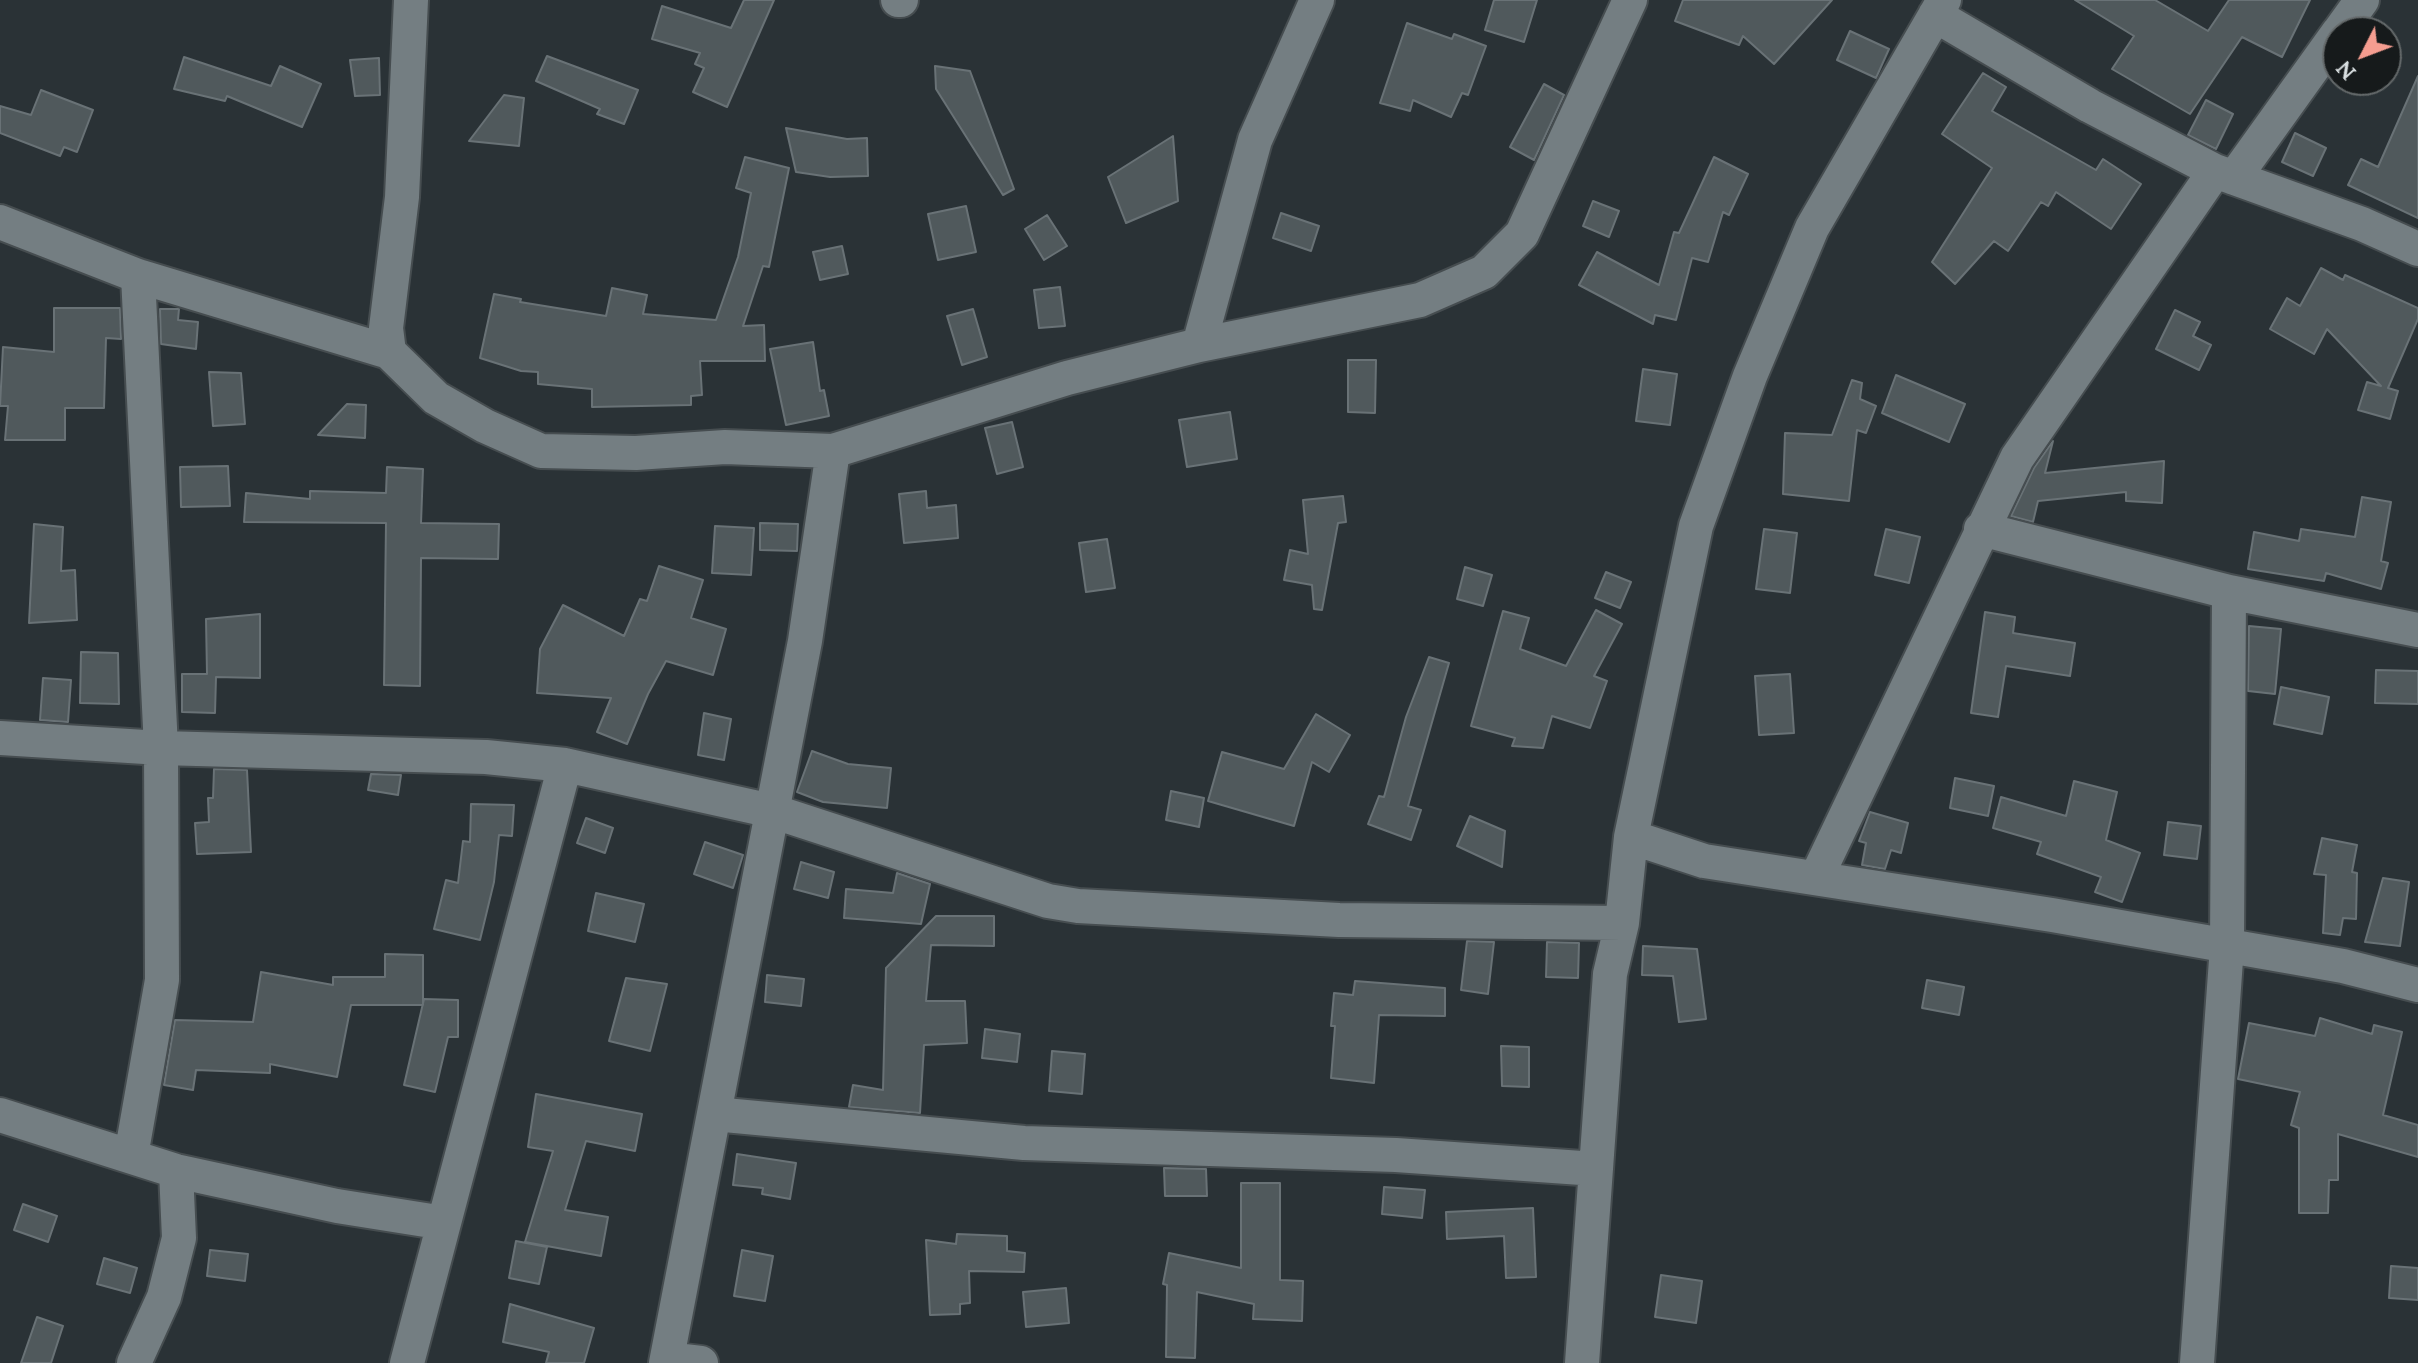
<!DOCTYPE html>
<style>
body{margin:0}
#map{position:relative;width:2418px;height:1363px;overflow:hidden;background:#2a3236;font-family:Lora,serif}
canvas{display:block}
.north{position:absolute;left:2322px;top:16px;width:80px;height:80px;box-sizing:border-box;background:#161a1b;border:2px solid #64696a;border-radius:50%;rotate:228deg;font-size:22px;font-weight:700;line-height:32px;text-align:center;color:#d9dfe1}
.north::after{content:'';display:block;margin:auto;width:28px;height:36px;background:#f59d90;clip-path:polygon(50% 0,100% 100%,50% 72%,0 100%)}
</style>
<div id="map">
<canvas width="2418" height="1363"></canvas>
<div class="north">N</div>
</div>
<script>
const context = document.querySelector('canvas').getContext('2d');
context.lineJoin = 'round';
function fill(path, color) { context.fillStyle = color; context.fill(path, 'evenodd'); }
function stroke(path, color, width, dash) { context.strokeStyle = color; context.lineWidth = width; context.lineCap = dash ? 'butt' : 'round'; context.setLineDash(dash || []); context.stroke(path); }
const building = new Path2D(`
 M 744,0 L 774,0 L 727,107 L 693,92 L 704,68 L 695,64 L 700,53 L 652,39 L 662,6 L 731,28 Z
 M 1494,0 L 1537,0 L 1524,42 L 1485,30 Z
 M 1683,0 L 1832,0 L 1774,64 L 1743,36 L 1739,45 L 1675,21 Z
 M 2075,0 L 2155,0 L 2208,31 L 2229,0 L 2310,0 L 2282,57 L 2242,37 L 2190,114 L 2112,69 L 2134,36 Z
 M 1407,23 L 1452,39 L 1454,34 L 1486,46 L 1468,95 L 1462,93 L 1451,117 L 1413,100 L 1410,111 L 1380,103 Z
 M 1850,31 L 1889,49 L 1876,78 L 1837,60 Z
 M 547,56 L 638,90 L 624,124 L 597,114 L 600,109 L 536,81 Z
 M 184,57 L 271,86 L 280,66 L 321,84 L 302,127 L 227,96 L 225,101 L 174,89 Z
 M 379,58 L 380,95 L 355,96 L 350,60 Z
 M 935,66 L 970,71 L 1014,189 L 1003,195 L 936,89 Z
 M 1983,73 L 2006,87 L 1992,111 L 2096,170 L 2103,159 L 2141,184 L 2111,229 L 2056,192 L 2048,206 L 2041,202 L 2008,251 L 1994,241 L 1955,284 L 1932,262 L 1992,168 L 1942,134 Z
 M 2418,76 L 2418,218 L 2348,185 L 2361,159 L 2378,167 Z
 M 1544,84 L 1564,95 L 1534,160 L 1510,147 Z
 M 41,90 L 93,110 L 77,152 L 64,147 L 60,156 L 0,133 L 0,106 L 31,115 Z
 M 504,95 L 524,98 L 519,146 L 469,141 Z
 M 2206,100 L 2233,114 L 2216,149 L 2188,135 Z
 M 786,128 L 847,139 L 867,138 L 868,176 L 830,177 L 796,172 Z
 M 2295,133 L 2326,148 L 2313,176 L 2282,162 Z
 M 1173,136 L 1178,201 L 1126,223 L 1108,177 Z
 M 745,157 L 789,168 L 769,267 L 763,266 L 743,326 L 764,325 L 765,361 L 700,361 L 702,395 L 691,396 L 691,405 L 592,407 L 592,389 L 538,384 L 538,372 L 521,371 L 480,358 L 494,294 L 521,299 L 520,302 L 606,316 L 612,288 L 647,295 L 643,314 L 716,320 L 738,257 L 751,193 L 736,188 Z
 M 1714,157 L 1748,174 L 1729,215 L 1723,212 L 1708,262 L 1692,258 L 1676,320 L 1655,315 L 1653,324 L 1579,285 L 1597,252 L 1659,285 L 1674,232 L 1679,233 Z
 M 1593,201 L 1619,211 L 1609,237 L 1583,226 Z
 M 966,206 L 976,252 L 938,260 L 928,214 Z
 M 1281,213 L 1319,226 L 1311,251 L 1273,238 Z
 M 1047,215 L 1067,246 L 1044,260 L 1025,229 Z
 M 842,246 L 848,274 L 820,280 L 813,252 Z
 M 2321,268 L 2343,280 L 2345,275 L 2418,308 L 2418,319 L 2388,388 L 2398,391 L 2390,419 L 2358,410 L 2367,382 L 2381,386 L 2327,329 L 2314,354 L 2270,329 L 2287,298 L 2300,306 Z
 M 1060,287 L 1065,326 L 1039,328 L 1034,290 Z
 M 54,308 L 120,308 L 121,339 L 106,338 L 104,408 L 65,408 L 65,440 L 5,440 L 8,406 L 0,406 L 3,347 L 54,352 Z
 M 160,309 L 179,309 L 178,320 L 198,322 L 196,349 L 161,344 Z
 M 973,309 L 987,357 L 962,365 L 947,316 Z
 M 2175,310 L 2200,322 L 2193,336 L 2211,345 L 2199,370 L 2156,349 Z
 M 813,342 L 820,391 L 824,390 L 829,416 L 786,425 L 770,349 Z
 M 1348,360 L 1376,360 L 1375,413 L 1348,412 Z
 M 1643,369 L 1677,374 L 1670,425 L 1636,421 Z
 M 209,372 L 241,373 L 245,424 L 213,426 Z
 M 1896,375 L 1965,404 L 1949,442 L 1882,413 Z
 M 1852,380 L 1862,383 L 1860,399 L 1876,406 L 1866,433 L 1857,430 L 1849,501 L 1783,494 L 1785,433 L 1832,435 Z
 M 347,404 L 366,405 L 365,438 L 318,435 Z
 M 1230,412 L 1237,459 L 1187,467 L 1179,420 Z
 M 1012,422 L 1023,467 L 997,474 L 985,428 Z
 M 2053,441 L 2045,473 L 2164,461 L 2162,503 L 2126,501 L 2126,492 L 2038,501 L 2033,522 L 2011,516 L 2034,468 Z
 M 228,466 L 230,506 L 181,507 L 180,467 Z
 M 387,467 L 423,469 L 421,523 L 499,524 L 498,559 L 421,558 L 420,686 L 384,685 L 386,523 L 244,522 L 246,493 L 310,499 L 310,491 L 386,493 Z
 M 926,491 L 927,508 L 956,505 L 958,538 L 904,543 L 899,494 Z
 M 1343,496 L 1346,522 L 1338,523 L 1322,610 L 1314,609 L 1312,585 L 1284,580 L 1290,550 L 1308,554 L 1303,500 Z
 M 2362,497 L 2391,502 L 2381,561 L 2388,563 L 2381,589 L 2326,573 L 2324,581 L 2248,569 L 2254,532 L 2299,541 L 2301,529 L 2355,537 Z
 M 760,523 L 798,524 L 797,551 L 760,550 Z
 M 34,524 L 63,527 L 61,571 L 75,570 L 77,620 L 29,623 Z
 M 715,526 L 754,528 L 751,575 L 712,573 Z
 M 1764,529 L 1797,533 L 1790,593 L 1756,589 Z
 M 1886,529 L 1920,537 L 1909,583 L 1875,575 Z
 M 1107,539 L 1115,588 L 1086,592 L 1079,543 Z
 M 659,566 L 703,580 L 691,618 L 726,629 L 713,675 L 666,661 L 648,694 L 627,744 L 597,732 L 611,698 L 537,693 L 540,649 L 563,605 L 624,636 L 640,599 L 647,601 Z
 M 1465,567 L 1492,575 L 1483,606 L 1457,599 Z
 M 1606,572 L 1631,582 L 1620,608 L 1595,598 Z
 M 1596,610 L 1622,624 L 1594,676 L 1607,681 L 1590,728 L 1552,716 L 1543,748 L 1512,746 L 1515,738 L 1471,726 L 1503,611 L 1529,618 L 1520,649 L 1566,666 Z
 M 1985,612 L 2015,617 L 2013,633 L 2075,643 L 2070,676 L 2006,666 L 1998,717 L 1971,713 Z
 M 260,614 L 260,678 L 216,677 L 215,713 L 182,712 L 182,674 L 207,674 L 206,619 Z
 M 2249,626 L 2281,629 L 2275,694 L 2248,691 Z
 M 81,652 L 118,653 L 119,704 L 80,703 Z
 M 1429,657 L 1449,663 L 1408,806 L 1421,810 L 1411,840 L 1368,824 L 1379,796 L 1384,797 L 1406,717 Z
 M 2376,670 L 2418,671 L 2418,704 L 2375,703 Z
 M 1790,674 L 1794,733 L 1759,735 L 1755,676 Z
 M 43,678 L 71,680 L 68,722 L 40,720 Z
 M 2281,687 L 2329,697 L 2322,734 L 2274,724 Z
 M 704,713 L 731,719 L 724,760 L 698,755 Z
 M 1316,714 L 1350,735 L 1329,772 L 1312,762 L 1294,826 L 1208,801 L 1222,752 L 1284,769 Z
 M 812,751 L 848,764 L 891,768 L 887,808 L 823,802 L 797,792 Z
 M 214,769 L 247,770 L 251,852 L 197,854 L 195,823 L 209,822 L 208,798 L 213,798 Z
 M 371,774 L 401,775 L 398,795 L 368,790 Z
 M 1955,778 L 1994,786 L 1988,816 L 1950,808 Z
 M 2074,781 L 2117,792 L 2106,840 L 2140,853 L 2122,902 L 2095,892 L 2101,877 L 2037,854 L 2041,842 L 1993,828 L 2001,797 L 2066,816 Z
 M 1171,791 L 1204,798 L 1199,827 L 1166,820 Z
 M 471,804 L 514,805 L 512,836 L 499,835 L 494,882 L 480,940 L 434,929 L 446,880 L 458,883 L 463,841 L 470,842 Z
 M 1870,812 L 1908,823 L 1901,853 L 1891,850 L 1885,869 L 1862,865 L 1866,843 L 1859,841 Z
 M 1470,816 L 1505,831 L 1502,867 L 1457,846 Z
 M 586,818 L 613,828 L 605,853 L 577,843 Z
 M 2168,822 L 2201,826 L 2197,859 L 2164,855 Z
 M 2322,838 L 2357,845 L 2352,872 L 2357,873 L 2356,919 L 2343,918 L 2340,935 L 2323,933 L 2326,875 L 2314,874 Z
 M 705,842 L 743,855 L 733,888 L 694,874 Z
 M 801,862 L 834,872 L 828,898 L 794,889 Z
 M 897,873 L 930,884 L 921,924 L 844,918 L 846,889 L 893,893 Z
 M 2383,878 L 2409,882 L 2400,946 L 2365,942 Z
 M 596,893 L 644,904 L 635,942 L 588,931 Z
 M 936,916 L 994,916 L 994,946 L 931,945 L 926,1001 L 965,1001 L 967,1043 L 924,1045 L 920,1113 L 849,1107 L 853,1085 L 883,1090 L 886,968 Z
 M 1467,941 L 1494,942 L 1488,994 L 1461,990 Z
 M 1547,942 L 1579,943 L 1578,978 L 1546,977 Z
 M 1643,946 L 1697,949 L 1706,1019 L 1679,1022 L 1673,976 L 1642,975 Z
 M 385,954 L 423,955 L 423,1005 L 351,1005 L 337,1077 L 270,1064 L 270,1073 L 196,1070 L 193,1090 L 164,1085 L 175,1020 L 253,1022 L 261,972 L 333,985 L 333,977 L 385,977 Z
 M 767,975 L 804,979 L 801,1006 L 765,1002 Z
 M 626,978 L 667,984 L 650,1051 L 609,1041 Z
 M 1927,980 L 1964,987 L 1959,1015 L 1922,1008 Z
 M 1355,981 L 1445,988 L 1445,1016 L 1379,1015 L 1374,1083 L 1331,1078 L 1335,1026 L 1331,1026 L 1334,993 L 1353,995 Z
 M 424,999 L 458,1000 L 458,1037 L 448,1037 L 435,1092 L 404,1085 Z
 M 2320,1018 L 2372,1034 L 2374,1025 L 2402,1032 L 2383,1115 L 2418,1125 L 2418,1157 L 2338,1134 L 2338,1180 L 2329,1180 L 2328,1213 L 2299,1213 L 2299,1128 L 2291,1125 L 2300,1092 L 2238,1079 L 2249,1023 L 2315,1036 Z
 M 985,1029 L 1020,1034 L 1017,1062 L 982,1058 Z
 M 1501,1046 L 1529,1047 L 1529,1087 L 1502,1086 Z
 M 1052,1051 L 1085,1054 L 1082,1094 L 1049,1091 Z
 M 536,1094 L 642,1114 L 635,1151 L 586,1141 L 565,1210 L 608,1217 L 601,1256 L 525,1242 L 553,1151 L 528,1147 Z
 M 737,1154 L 796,1163 L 790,1199 L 762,1194 L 763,1188 L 733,1185 Z
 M 1164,1168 L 1206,1169 L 1207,1196 L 1165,1196 Z
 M 1241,1183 L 1280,1183 L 1280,1280 L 1303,1281 L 1302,1321 L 1253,1319 L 1254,1304 L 1197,1292 L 1195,1358 L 1166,1357 L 1167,1285 L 1163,1284 L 1169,1253 L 1241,1268 Z
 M 1384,1187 L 1425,1190 L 1422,1218 L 1382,1214 Z
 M 23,1204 L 57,1216 L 48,1242 L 14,1230 Z
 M 1533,1208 L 1536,1277 L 1506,1278 L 1504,1236 L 1447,1239 L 1446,1212 Z
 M 957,1234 L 1007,1236 L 1007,1251 L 1025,1253 L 1024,1272 L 969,1271 L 970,1303 L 960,1304 L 960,1314 L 930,1315 L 926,1240 L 956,1244 Z
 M 516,1241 L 547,1247 L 539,1284 L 509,1278 Z
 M 210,1250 L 248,1254 L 245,1281 L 207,1276 Z
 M 742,1250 L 773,1256 L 765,1301 L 734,1296 Z
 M 104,1258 L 137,1268 L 130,1293 L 97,1284 Z
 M 2391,1266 L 2418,1268 L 2418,1300 L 2389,1298 Z
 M 1661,1275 L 1702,1281 L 1696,1323 L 1655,1317 Z
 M 1066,1288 L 1069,1323 L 1026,1327 L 1023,1292 Z
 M 510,1304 L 594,1328 L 584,1363 L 546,1363 L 549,1352 L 503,1342 Z
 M 37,1317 L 63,1326 L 51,1363 L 21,1363 Z`);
fill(building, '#50595c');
stroke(building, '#697276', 2);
const street = new Path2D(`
 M 898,0 L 901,0
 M 1935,15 L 2090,106 L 2215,171 L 2362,224 L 2418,249
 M 2339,32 L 2362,0
 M 2234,178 L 2338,33
 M 0,222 L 138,276 L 389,352 L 436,398 L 485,426 L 541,451 L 636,453 L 725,447 L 833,451 L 1067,378 L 1199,345 L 1420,300 L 1484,272 L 1522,234 L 1630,0
 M 1199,345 L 1255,140 L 1317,0
 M 389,352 L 386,328 L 402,197 L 411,0
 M 1981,529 L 2229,592 L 2418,630
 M 0,738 L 161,748 L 486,757 L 565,765 L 772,811 L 1048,901 L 1078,906 L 1339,920 L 1622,923
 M 1631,837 L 1704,861 L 2052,915 L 2343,966 L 2418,985
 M 1817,876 L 2017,458 L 2215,171
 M 714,1114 L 1024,1143 L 1396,1155 L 1596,1169
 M 0,1115 L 176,1171 L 337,1206 L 444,1223
 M 131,1156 L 162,980 L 161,748 L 138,276
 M 667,1359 L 701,1363
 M 134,1363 L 164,1297 L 179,1238 L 176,1171
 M 407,1363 L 565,765
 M 666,1363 L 805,641 L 833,451
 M 1582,1363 L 1610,974 L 1622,923 L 1631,837 L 1696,526 L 1750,376 L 1812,228 L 1944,0
 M 2197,1363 L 2227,946 L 2229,592`);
stroke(street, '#464d50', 38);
stroke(street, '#747e82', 34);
</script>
